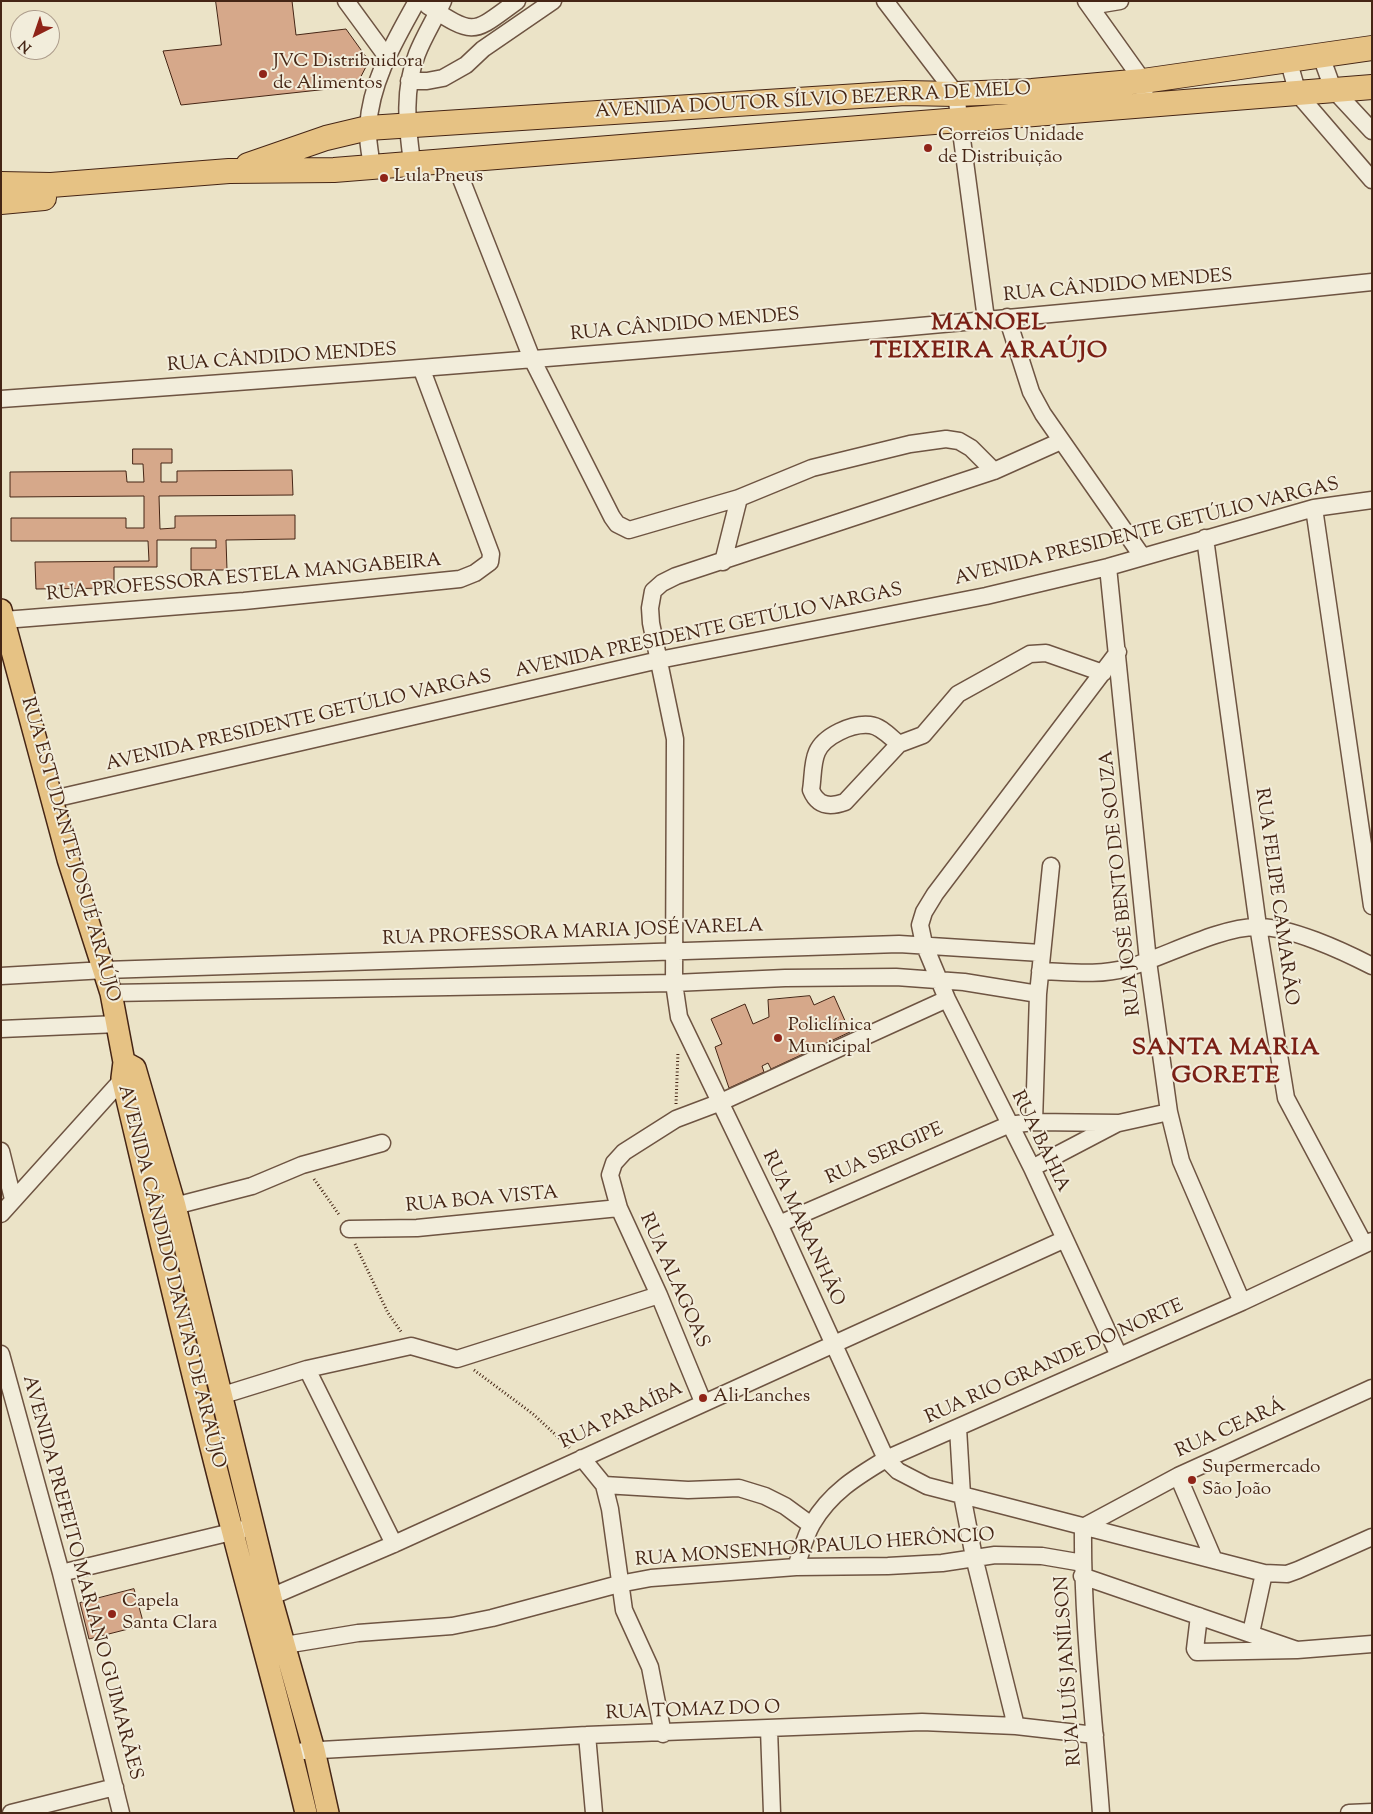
<!DOCTYPE html>
<meta charset="utf-8">
<style>
body{margin:0}
#map{position:relative;width:1373px;height:1814px;overflow:hidden;background:#ebe3c7;font-family:"Sorts Mill Goudy",serif}
canvas{display:block}
.frame{position:absolute;inset:0;border:2px solid #452515;pointer-events:none}
.north{position:absolute;left:10px;top:10px;width:50px;height:50px;box-sizing:border-box;background:#f2eddb;border:1px solid #ad9d8c;border-radius:50%;rotate:221deg;font-size:14px;font-weight:700;line-height:20px;text-align:center;color:#452515}
.north::after{content:'';display:block;margin:auto;width:18px;height:22px;background:#8f2418;clip-path:polygon(50% 0,100% 100%,50% 72%,0 100%)}
</style>
<div id="map">
<canvas width="1373" height="1814"></canvas>
<div class="frame"></div>
<div class="north">N</div>
</div>
<script>
const context = document.querySelector('canvas').getContext('2d');
context.lineJoin = 'round';
function fill(path, color) { context.fillStyle = color; context.fill(path, 'evenodd'); }
function stroke(path, color, width, dash) { context.strokeStyle = color; context.lineWidth = width; context.lineCap = dash ? 'butt' : 'round'; context.setLineDash(dash || []); context.stroke(path); }
function label(font, color, halo, rows, align = 'center') {
  context.font = font + ' "Sorts Mill Goudy",serif'; context.lineWidth = 4; context.setLineDash([]); context.textBaseline = 'middle'; context.strokeStyle = halo; context.fillStyle = color; for (const [text, x, y, turn = 0] of rows) {
    context.save(); context.translate(x, y); context.rotate((+turn || 0) * Math.PI / 180); context.textAlign = isNaN(turn) ? turn : align; if (halo) context.strokeText(text, 0, 0); context.fillText(text, 0, 0); context.restore();
  }
}
const building = new Path2D(`
 M 216,1 L 292,1 L 296,35 L 346,29 L 369,61 L 356,86 L 181,105 L 163,51 L 221,45 Z
 M 133,449 L 172,449 L 172,463 L 161,463 L 161,482 L 177,482 L 177,471 L 292,470 L 293,495 L 159,496 L 160,529 L 175,528 L 175,516 L 295,515 L 295,539 L 226,540 L 227,570 L 191,570 L 191,548 L 216,548 L 216,540 L 157,540 L 157,567 L 114,567 L 114,588 L 36,589 L 35,562 L 149,561 L 148,541 L 11,541 L 11,518 L 126,518 L 126,528 L 144,528 L 144,496 L 10,497 L 10,472 L 126,471 L 127,482 L 144,482 L 143,464 L 133,464 Z
 M 810,996 L 814,1005 L 834,996 L 850,1032 L 771,1069 L 768,1063 L 762,1066 L 764,1072 L 729,1088 L 715,1047 L 722,1044 L 711,1019 L 745,1004 L 753,1024 L 769,1017 L 768,1000 Z
 M 134,1589 L 144,1625 L 89,1639 L 80,1603 Z`);
fill(building, '#d6a88a');
stroke(building, '#452515', 1);
const minor = new Path2D(`
 M 346,1 L 387,57
 M 885,1 L 956,94 L 986,319
 M 1086,1 L 1143,81 L 1146,106
 M 428,6 C 476,37 473,33 517,1
 M 1090,6 L 1120,1
 M 1321,56 L 1333,89 L 1372,131
 M 1288,59 L 1298,94 L 1372,180
 M 409,81 L 427,81 L 443,78 L 466,65 L 483,49 L 553,1
 M 454,161 L 532,359 L 612,517 L 617,524 L 629,530 L 739,498 L 812,468 L 910,444 L 946,439 L 959,441 L 971,448 L 994,471
 M 412,162 C 407,125 403,90 417,54 C 424,36 435,19 443,1
 M 372,166 C 370,153 367,139 368,127 C 371,80 395,41 417,1
 M 1007,317 L 1031,392 L 1043,414 L 1142,556
 M 1,399 C 459,367 916,330 1372,282
 M 1061,441 L 994,471 L 676,576 L 662,583 L 653,591 L 650,608 L 651,623 L 675,739 L 674,983 L 679,1017 L 779,1224 L 886,1459 L 898,1471 L 927,1486 L 1264,1573 L 1287,1574 L 1298,1570 L 1372,1537
 M 1314,508 L 1372,906
 M 1205,538 L 1258,926 L 1286,1098 L 1364,1244
 M 723,562 L 739,498
 M 1108,567 L 1148,961 L 1169,1112 L 1181,1161 L 1242,1302
 M 4,620 L 244,601 L 460,579 L 475,573 L 490,562 L 491,554 L 422,370
 M 1118,652 L 935,894 L 924,912 L 920,925 L 924,944 L 947,999 L 1032,1168 L 1119,1356
 M 899,744 C 891,738 881,726 870,725 C 852,723 824,736 817,752 C 812,763 813,779 811,790 C 818,807 831,807 845,802 L 899,744 L 923,735 L 958,694 L 1030,654 L 1046,653 L 1103,673
 M 53,799 L 659,660 L 986,596 L 1108,567 L 1314,508 L 1372,500
 M 1040,971 C 1069,972 1099,976 1127,968 C 1165,957 1219,927 1257,927 C 1289,926 1343,951 1372,966
 M 1,976 L 105,970 L 899,944 L 1041,953
 M 111,993 L 674,983 L 785,978 L 896,977 L 964,982 L 1038,994
 M 1,1029 L 118,1024
 M 1034,1122 L 1038,994 L 1051,866
 M 1,1151 L 13,1199
 M 1032,1168 L 1116,1124
 M 163,1209 L 252,1186 L 302,1165 L 382,1143
 M 1,1214 L 129,1072
 M 779,1224 L 1008,1125 L 1034,1122 L 1119,1123 L 1169,1112
 M 349,1229 L 417,1228 L 619,1208
 M 1,1354 L 61,1573 L 121,1813
 M 307,1369 L 394,1544
 M 220,1396 L 307,1369 L 411,1346 L 457,1359 L 659,1295
 M 703,1402 L 659,1295 L 619,1208 L 610,1175 L 614,1163 L 624,1152 L 676,1119 L 721,1102 L 947,999
 M 958,1428 L 962,1495 L 974,1557 L 1016,1726
 M 582,1458 L 604,1485 L 610,1509 L 624,1610 L 650,1667 L 663,1734
 M 1178,1476 L 1214,1560
 M 604,1485 L 688,1490 L 739,1488 L 765,1496 L 785,1506 L 811,1525
 M 796,1567 C 801,1553 805,1536 812,1524 C 830,1493 856,1477 886,1459 L 1242,1302 L 1372,1241
 M 61,1573 L 244,1529
 M 1082,1576 L 1297,1650
 M 261,1601 L 394,1544 L 1063,1240
 M 1199,1616 L 1195,1649 L 1197,1652 L 1297,1650 L 1372,1644
 M 1251,1633 L 1264,1573
 M 285,1645 L 358,1633 L 452,1626 L 492,1618 L 619,1584 L 651,1578 L 796,1567 L 888,1566 L 942,1563 L 995,1555 L 1042,1556 L 1083,1563
 M 769,1729 L 772,1813
 M 587,1735 L 594,1813
 M 303,1751 L 587,1735 L 922,1722 L 1016,1726 L 1095,1735
 M 11,1813 L 115,1787
 M 1101,1813 C 1094,1717 1082,1622 1083,1527 L 1178,1476 L 1372,1388
 M 1349,1813 L 1372,1812`);
const major = new Path2D(`
 M 1,610 L 68,859 L 111,993 L 124,1062 L 122,1078 C 158,1230 193,1382 233,1533 C 257,1626 284,1719 306,1813
 M 124,1062 L 135,1068 L 175,1206 L 271,1598 L 314,1750 L 328,1813`);
const highway = new Path2D(`
 M 248,165 L 326,138 L 368,128 L 905,93 L 956,94 L 1032,91 L 1143,81 L 1372,48
 M 1,184 L 51,185 L 229,171 L 334,170 L 1372,87
 M 1,202 L 44,198`);
stroke(minor, '#6e5442', 19);
stroke(major, '#452515', 24);
stroke(highway, '#452515', 26);
stroke(new Path2D(`
 M 676,1104 L 678,1052
 M 314,1179 L 340,1216
 M 355,1244 L 388,1313 L 402,1333
 M 474,1370 L 533,1414 L 570,1448`), '#452515', 3, [1, 2.5]);
stroke(minor, '#f2eddb', 16);
stroke(major, '#e6c284', 21);
stroke(highway, '#e6c284', 24);
for (const [x, y, r, color] of [
 [263,74,5,"#8f2418"],
 [928,148,5,"#8f2418"],
 [384,178,5,"#8f2418"],
 [778,1038,5,"#8f2418"],
 [703,1398,5,"#8f2418"],
 [1192,1480,5,"#8f2418"],
 [112,1614,5,"#8f2418"]
]) { const dot = new Path2D(); dot.arc(x, y, r, 0, 2 * Math.PI); context.fillStyle = color; context.fill(dot); stroke(dot, '#f2eddb', 2); }
label('19px', '#452515', '#f2eddb', [
 ["JVC Distribuidora",273,63],
 ["de Alimentos",273,85],
 ["Correios Unidade",938,137],
 ["de Distribuição",938,159],
 ["Lula Pneus",394,178],
 ["Policlínica",788,1027],
 ["Municipal",788,1049],
 ["Ali Lanches",713,1398],
 ["Supermercado",1202,1469],
 ["São João",1202,1491],
 ["Capela",122,1603],
 ["Santa Clara",122,1625]
], 'left');
label('19px', '#452515', '#f2eddb', [
 ["AVENIDA DOUTOR SÍLVIO BEZERRA DE MELO",813,102,-3],
 ["RUA CÂNDIDO MENDES",1118,287,-5],
 ["RUA CÂNDIDO MENDES",685,326,-5],
 ["RUA CÂNDIDO MENDES",282,359,-4],
 ["AVENIDA PRESIDENTE GETÚLIO VARGAS",1147,533,-14],
 ["RUA PROFESSORA ESTELA MANGABEIRA",244,579,-5],
 ["AVENIDA PRESIDENTE GETÚLIO VARGAS",709,632,-12],
 ["AVENIDA PRESIDENTE GETÚLIO VARGAS",299,722,-13],
 ["RUA ESTUDANTE JOSUÉ ARAÚJO",69,850,74],
 ["RUA JOSÉ BENTO DE SOUZA",1122,883,-96],
 ["RUA FELIPE CAMARÃO",1275,897,82],
 ["RUA PROFESSORA MARIA JOSÉ VARELA",573,934,-2],
 ["RUA BAHIA",1039,1142,64],
 ["RUA SERGIPE",885,1155,-24],
 ["RUA BOA VISTA",482,1201,-5],
 ["RUA MARANHÃO",802,1229,65],
 ["AVENIDA CÂNDIDO DANTAS DE ARAÚJO",170,1277,76],
 ["RUA ALAGOAS",673,1281,66],
 ["RUA RIO GRANDE DO NORTE",1055,1363,-24],
 ["RUA PARAÍBA",622,1417,-25],
 ["RUA CEARÁ",1231,1430,-24],
 ["RUA MONSENHOR PAULO HERÔNCIO",815,1549,-4],
 ["AVENIDA PREFEITO MARIANO GUIMARÃES",81,1578,75],
 ["RUA LUÍS JANÍLSON",1070,1671,-94],
 ["RUA TOMAZ DO O",693,1712,-2]
]);
context.letterSpacing = '1px';
label('bold 24px', '#7a1f14', '#f2eddb', [
 ["MANOEL",989,325],
 ["TEIXEIRA ARAÚJO",989,353],
 ["SANTA MARIA",1226,1050],
 ["GORETE",1226,1078]
]);
context.letterSpacing = '0px';
</script>
